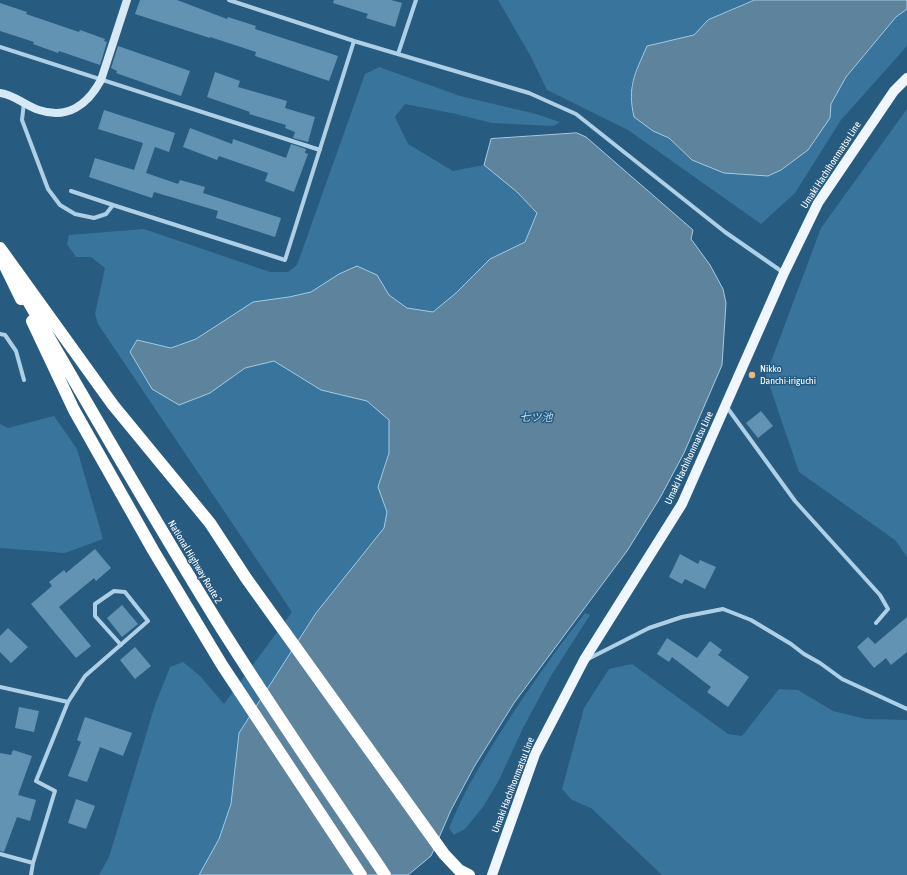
<!DOCTYPE html>
<meta charset="utf-8">
<style>
body{margin:0}
canvas{display:block;background:#275b80}
</style>
<canvas width="907" height="875"></canvas>
<script>
const context = document.querySelector('canvas').getContext('2d');
context.lineJoin = 'round';
function fill(path, color) { context.fillStyle = color; context.fill(path, 'evenodd'); }
function stroke(path, color, width, dash) { context.strokeStyle = color; context.lineWidth = width; context.lineCap = dash ? 'butt' : 'round'; context.setLineDash(dash || []); context.stroke(path); }
function label(font, color, halo, rows, align = 'center') {
  context.font = font + ' "Asap Condensed","Noto Sans JP",sans-serif'; context.lineWidth = 3; context.setLineDash([]); context.textBaseline = 'middle'; context.strokeStyle = halo; context.fillStyle = color; for (const [text, x, y, turn = 0] of rows) {
    context.save(); context.translate(x, y); context.rotate((+turn || 0) * Math.PI / 180); context.textAlign = isNaN(turn) ? turn : align; if (halo) context.strokeText(text, 0, 0); context.fillText(text, 0, 0); context.restore();
  }
}
fill(new Path2D(`
 M 498,0 L 755,0 L 708,20 L 694,35 L 647,46 L 638,67 L 631,86 L 653,131 L 669,138 L 692,160 L 830,118 L 831,104 L 846,77 L 896,17 L 907,9 L 907,46 L 841,120 L 795,193 L 761,224 L 628,130 L 547,90 L 530,55 Z
 M 379,67 L 460,96 L 536,114 L 560,122 L 554,126 L 492,123 L 456,114 L 405,104 L 395,117 L 408,144 L 453,171 L 484,165 L 517,192 L 537,213 L 525,242 L 490,259 L 456,293 L 433,312 L 408,308 L 389,295 L 377,275 L 339,274 L 311,292 L 289,297 L 253,302 L 196,339 L 171,348 L 137,340 L 210,393 L 245,368 L 274,361 L 321,390 L 367,401 L 389,420 L 389,453 L 378,487 L 387,512 L 384,528 L 316,613 L 239,733 L 231,804 L 219,839 L 199,875 L 99,875 L 109,857 L 155,705 L 170,667 L 183,662 L 201,677 L 224,704 L 292,612 L 98,324 L 95,314 L 105,268 L 91,257 L 76,257 L 67,244 L 69,235 L 144,229 L 270,272 L 288,272 L 297,265 L 365,74 Z
 M 907,109 L 907,557 L 895,540 L 799,472 L 766,375 L 821,228 Z
 M 54,416 L 77,449 L 103,539 L 65,553 L 0,548 L 0,424 L 8,428 Z
 M 585,613 L 590,615 L 551,676 L 523,728 L 499,780 L 483,807 L 465,829 L 454,835 L 449,828 C 455,814 461,800 468,787 C 502,726 542,668 585,613 Z
 M 632,664 L 728,734 L 742,736 L 779,689 L 798,690 L 833,711 L 866,719 L 907,720 L 907,875 L 662,875 L 591,808 L 572,800 L 562,789 L 584,708 L 609,669 Z`), '#38749b');
const water = new Path2D(`
 M 755,0 L 907,0 L 907,9 L 896,17 L 846,77 L 831,104 L 830,118 L 808,150 L 781,170 L 768,176 L 724,173 L 692,160 L 669,138 L 653,131 L 634,117 C 627,86 635,74 647,46 L 694,35 L 708,20 Z
 M 577,133 L 586,137 L 693,230 L 691,239 L 710,265 L 723,289 L 726,303 L 722,365 L 684,453 L 660,498 L 627,551 L 514,703 L 474,767 L 451,810 L 431,856 L 408,875 L 199,875 L 219,839 L 231,804 L 239,733 L 316,613 L 384,528 L 387,512 L 378,487 L 389,453 L 389,420 L 367,401 L 321,390 L 274,361 L 245,368 L 210,393 L 179,405 L 152,389 L 130,352 L 137,340 L 171,348 L 196,339 L 253,302 L 289,297 L 311,292 L 339,274 L 357,266 L 377,275 L 389,295 L 407,308 L 433,312 L 456,293 L 490,259 L 525,242 L 537,213 L 517,192 L 484,165 L 491,139 Z`);
fill(water, '#5e839c');
stroke(water, '#a2cce6', 1);
fill(new Path2D(`
 M 140,0 L 177,0 L 227,19 L 228,17 L 256,26 L 255,29 L 338,56 L 329,81 L 255,56 L 256,52 L 210,37 L 210,38 L 135,14 Z
 M 334,0 L 391,0 L 402,3 L 395,27 L 366,18 L 368,14 L 333,3 Z
 M 0,3 L 27,12 L 26,14 L 79,32 L 80,30 L 105,39 L 104,41 L 107,42 L 100,65 L 59,51 L 58,53 L 33,44 L 34,42 L 0,31 Z
 M 118,46 L 190,71 L 181,96 L 116,73 L 117,71 L 111,68 Z
 M 215,72 L 240,81 L 238,87 L 287,101 L 285,108 L 315,117 L 308,142 L 293,138 L 295,132 L 285,128 L 286,125 L 249,114 L 250,112 L 207,97 Z
 M 104,110 L 175,133 L 169,152 L 155,147 L 146,173 L 178,184 L 180,180 L 205,187 L 203,193 L 281,218 L 275,237 L 216,218 L 218,211 L 154,192 L 152,198 L 89,177 L 95,158 L 134,170 L 143,143 L 98,129 Z
 M 190,128 L 232,144 L 233,139 L 286,158 L 291,144 L 306,149 L 305,153 L 308,154 L 294,192 L 265,181 L 268,173 L 219,156 L 217,160 L 183,147 Z
 M 761,411 L 773,426 L 758,438 L 746,423 Z
 M 95,549 L 111,568 L 96,581 L 94,578 L 59,607 L 91,646 L 76,658 L 31,604 L 52,586 L 49,582 L 64,570 L 66,573 Z
 M 680,554 L 698,564 L 700,560 L 716,567 L 705,589 L 685,579 L 682,584 L 669,577 Z
 M 122,605 L 138,624 L 122,637 L 107,618 Z
 M 907,617 L 907,652 L 891,665 L 886,658 L 874,668 L 857,647 L 868,637 L 875,644 Z
 M 8,628 L 28,647 L 11,663 L 0,652 L 0,636 Z
 M 667,638 L 697,658 L 710,641 L 722,650 L 718,655 L 749,677 L 728,707 L 707,692 L 711,687 L 672,657 L 669,662 L 657,654 Z
 M 135,647 L 151,666 L 135,679 L 120,660 Z
 M 19,707 L 39,711 L 34,732 L 15,728 Z
 M 85,717 L 132,733 L 123,756 L 100,747 L 87,782 L 68,776 L 81,742 L 77,740 Z
 M 13,750 L 32,756 L 18,795 L 36,800 L 30,821 L 17,817 L 4,852 L 0,851 L 0,753 L 11,755 Z
 M 76,799 L 95,806 L 86,829 L 68,823 Z`), '#6393b2');
stroke(new Path2D(`
 M 229,0 L 354,41 L 529,93 L 576,114 L 725,232 L 784,273
 M 0,47 L 320,150
 M 398,54 L 416,0
 M 24,102 L 22,120 L 48,189 L 60,205 L 75,214 L 94,218 L 106,214 L 113,205 L 285,260 L 354,41
 M 71,191 L 113,205
 M 0,334 L 5,335 L 16,351 L 24,380
 M 726,406 L 795,501 L 880,595 L 888,609 L 876,623
 M 588,659 L 649,628 L 682,617 L 723,609 L 751,620 L 791,644 L 804,654 L 820,663 L 842,679 L 907,709
 M 0,687 L 68,702
 M 0,854 L 33,863
 M 31,875 L 33,863 L 55,791 L 36,781 L 68,702 L 85,676 L 148,621 L 125,592 L 114,591 L 95,604 L 95,616 L 121,645`), '#aed0e6', 4);
stroke(new Path2D(`
 M 0,93 C 15,95 26,106 39,110 C 68,120 88,104 101,80 L 127,0`), '#d7e9f5', 8);
stroke(new Path2D(`
 M 492,875 L 535,754 L 584,660 L 682,504 L 784,273 L 818,203 L 894,91 L 907,78`), '#eff6fd', 10);
stroke(new Path2D(`
 M 0,248 L 113,405 L 210,523 L 246,578 L 444,854 L 459,870 L 469,875
 M 3,262 L 21,299
 M 21,289 C 85,399 148,510 215,618 C 269,705 328,790 385,875
 M 32,321 L 74,410 L 153,550 L 222,665 L 361,875`), '#fff', 12);
for (const [x, y, r, color] of [
 [752,375,4,"#eeb874"]
]) { const dot = new Path2D(); dot.arc(x, y, r, 0, 2 * Math.PI); context.fillStyle = color; context.fill(dot); stroke(dot, '#275b80', 1.5); }
label('10px', '#fff', '#275b80', [
 ["Umaki Hachihonmatsu Line",831,165,-57],
 ["Umaki Hachihonmatsu Line",689,458,-65],
 ["National Highway Route 2",195,562,59],
 ["Umaki Hachihonmatsu Line",513,785,-69]
]);
label('10px', '#fff', '#275b80', [
 ["Nikko",760,369],
 ["Danchi-iriguchi",760,381]
], 'left');
label('italic 11px', '#b9d9ed', '#275b80', [
 ["七ツ池",536,418]
]);
</script>
